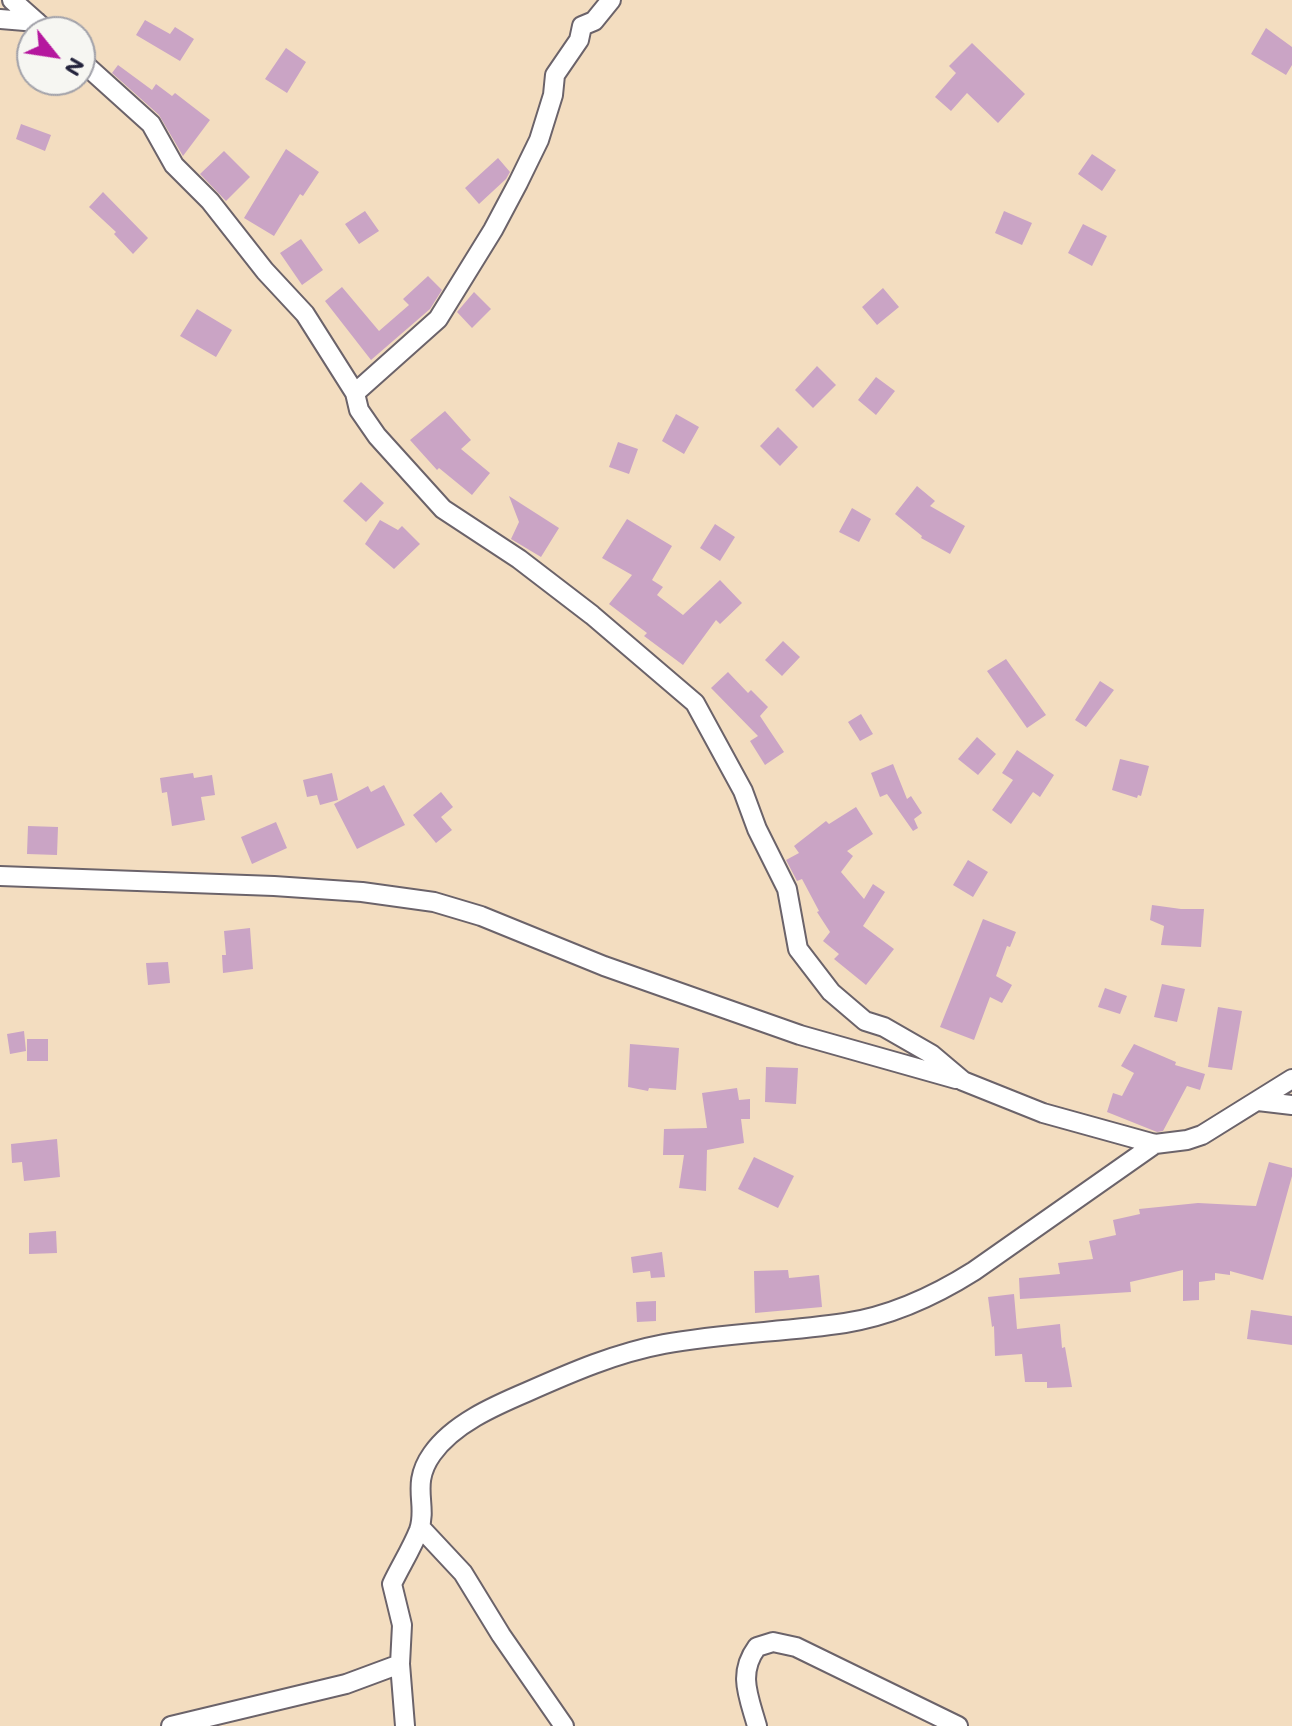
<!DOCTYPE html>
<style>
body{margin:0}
#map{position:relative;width:1292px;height:1726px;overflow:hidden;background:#f3ddc0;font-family:Mali,sans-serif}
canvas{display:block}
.north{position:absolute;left:16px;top:16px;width:80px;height:80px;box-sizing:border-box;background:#f6f6f2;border:2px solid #a1a1a9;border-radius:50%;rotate:120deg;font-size:22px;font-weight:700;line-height:32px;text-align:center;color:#22223b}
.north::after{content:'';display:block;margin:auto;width:28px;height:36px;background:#b5179e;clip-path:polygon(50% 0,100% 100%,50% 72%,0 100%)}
</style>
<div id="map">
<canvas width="1292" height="1726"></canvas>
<div class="north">N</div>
</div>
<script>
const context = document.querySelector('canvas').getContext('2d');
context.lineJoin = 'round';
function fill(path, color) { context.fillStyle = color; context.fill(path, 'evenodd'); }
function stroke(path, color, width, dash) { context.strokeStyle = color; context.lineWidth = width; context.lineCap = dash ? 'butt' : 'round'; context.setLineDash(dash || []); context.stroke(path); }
fill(new Path2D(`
 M 145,20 L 170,34 L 175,27 L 194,39 L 180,61 L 136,35 Z
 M 1266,28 L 1292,47 L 1292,65 L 1286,75 L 1251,54 Z
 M 972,43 L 1025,94 L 998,123 L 967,93 L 951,111 L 935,97 L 956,73 L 949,66 Z
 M 286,48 L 306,62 L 287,93 L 265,79 Z
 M 118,65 L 152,90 L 156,84 L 172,96 L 175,93 L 210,120 L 183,156 L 159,115 L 112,73 Z
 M 21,124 L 51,135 L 45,151 L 16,139 Z
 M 286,149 L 319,172 L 303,196 L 300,194 L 274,236 L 244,218 Z
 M 224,151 L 250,177 L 226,201 L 200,174 Z
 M 1092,154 L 1116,170 L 1102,191 L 1078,174 Z
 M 498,158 L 510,172 L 506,179 L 479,204 L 465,188 Z
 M 103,192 L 148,238 L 133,254 L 114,234 L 116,232 L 89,207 Z
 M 365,211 L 379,231 L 359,244 L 345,224 Z
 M 1004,211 L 1032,223 L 1022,245 L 995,233 Z
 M 1083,224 L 1107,236 L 1092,266 L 1068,253 Z
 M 301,239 L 323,270 L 302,285 L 280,253 Z
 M 428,276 L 442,290 L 430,309 L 371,360 L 325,301 L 342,287 L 379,331 L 409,305 L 403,299 Z
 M 883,288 L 899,307 L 877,325 L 862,307 Z
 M 474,292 L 491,309 L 472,328 L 457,312 Z
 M 197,309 L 232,330 L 216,357 L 180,336 Z
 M 817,366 L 836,385 L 813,408 L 795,390 Z
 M 876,377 L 895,391 L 876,415 L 858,400 Z
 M 445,411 L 471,440 L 461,449 L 490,473 L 472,495 L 439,468 L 437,470 L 410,440 Z
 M 676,414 L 699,427 L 684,454 L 662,441 Z
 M 778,427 L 798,447 L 780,466 L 760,446 Z
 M 618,442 L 638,449 L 629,474 L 609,467 Z
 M 361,482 L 384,503 L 366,522 L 343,501 Z
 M 917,486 L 935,501 L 930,506 L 965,526 L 950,554 L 921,538 L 922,536 L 895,514 Z
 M 509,496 L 559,528 L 541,557 L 511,539 L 519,522 Z
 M 852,508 L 871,519 L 859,542 L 839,532 Z
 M 627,519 L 672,546 L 652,580 L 663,587 L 657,595 L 683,615 L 720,580 L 742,603 L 720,624 L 716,620 L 683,665 L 644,636 L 647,633 L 609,604 L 632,575 L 602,558 Z
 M 380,520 L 398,530 L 402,526 L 420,544 L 394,569 L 365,544 Z
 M 715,524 L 735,537 L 720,561 L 700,548 Z
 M 783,641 L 800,657 L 782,676 L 765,660 Z
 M 1006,659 L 1046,715 L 1027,728 L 987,671 Z
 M 728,672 L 748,693 L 751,690 L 768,707 L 760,716 L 784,752 L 765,765 L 750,741 L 758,736 L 711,688 Z
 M 1100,681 L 1114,690 L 1086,727 L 1075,720 Z
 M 861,714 L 873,734 L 860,741 L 848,722 Z
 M 977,737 L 996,754 L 978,775 L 958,759 Z
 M 1017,750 L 1054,775 L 1040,797 L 1033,792 L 1011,824 L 992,810 L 1013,780 L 1002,773 Z
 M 1120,759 L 1149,766 L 1141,796 L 1138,795 L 1137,798 L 1112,790 Z
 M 893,764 L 907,799 L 911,796 L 922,813 L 914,819 L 918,828 L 913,831 L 887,794 L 880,797 L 871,773 Z
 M 193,773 L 194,778 L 212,775 L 215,795 L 201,797 L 205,820 L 172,826 L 167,792 L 162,793 L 160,778 Z
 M 332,773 L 338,800 L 320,805 L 317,795 L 307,797 L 303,780 Z
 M 384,785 L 405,825 L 357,849 L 334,804 L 368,786 L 371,792 Z
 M 441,792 L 453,807 L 441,817 L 452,830 L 436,843 L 413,815 Z
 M 856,807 L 873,834 L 847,851 L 853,856 L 841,872 L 864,899 L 873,884 L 885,892 L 863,926 L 894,949 L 866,985 L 834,959 L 839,954 L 823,941 L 830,932 L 817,912 L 819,911 L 802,879 L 797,881 L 786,860 L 799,853 L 794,846 L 826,821 L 829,824 Z
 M 276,822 L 287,848 L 252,864 L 241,837 Z
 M 28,826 L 58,827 L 57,855 L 27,854 Z
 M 968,860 L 988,872 L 973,897 L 953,885 Z
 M 1152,905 L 1181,909 L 1204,909 L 1201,947 L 1161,945 L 1164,926 L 1150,920 Z
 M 983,919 L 1016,932 L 1010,947 L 1007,946 L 996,976 L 1012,985 L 1002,1003 L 990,997 L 974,1040 L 940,1027 Z
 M 250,928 L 253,969 L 223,973 L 222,955 L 226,955 L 224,931 Z
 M 168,962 L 170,983 L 148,985 L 146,963 Z
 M 1162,984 L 1185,989 L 1177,1022 L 1154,1017 Z
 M 1105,988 L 1127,996 L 1120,1014 L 1098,1007 Z
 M 1218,1007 L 1242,1011 L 1232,1070 L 1208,1067 Z
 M 24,1031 L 26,1051 L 10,1054 L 7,1034 Z
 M 27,1039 L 48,1039 L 48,1061 L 27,1061 Z
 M 630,1044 L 679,1048 L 676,1090 L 649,1088 L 648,1091 L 628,1087 Z
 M 1134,1044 L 1176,1062 L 1175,1065 L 1205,1074 L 1200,1090 L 1187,1086 L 1163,1131 L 1157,1132 L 1107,1112 L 1113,1093 L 1122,1096 L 1134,1073 L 1121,1066 Z
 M 766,1067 L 798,1068 L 796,1104 L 765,1102 Z
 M 737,1088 L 739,1100 L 750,1099 L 750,1119 L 741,1119 L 744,1143 L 707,1150 L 706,1191 L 679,1188 L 684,1155 L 663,1155 L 664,1129 L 707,1128 L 702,1093 Z
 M 57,1139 L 60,1177 L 24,1181 L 22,1162 L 12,1163 L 11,1144 Z
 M 754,1157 L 794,1176 L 778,1208 L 738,1189 Z
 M 1269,1162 L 1292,1168 L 1292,1176 L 1263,1280 L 1230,1271 L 1230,1275 L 1215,1273 L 1215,1280 L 1199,1282 L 1199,1300 L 1183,1301 L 1183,1270 L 1130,1282 L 1131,1292 L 1020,1299 L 1019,1278 L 1060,1274 L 1058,1263 L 1093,1259 L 1089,1241 L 1116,1235 L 1113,1220 L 1140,1214 L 1139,1209 L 1198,1203 L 1256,1206 Z
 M 56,1231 L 57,1253 L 29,1254 L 29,1233 Z
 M 662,1252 L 665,1277 L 651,1278 L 650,1271 L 633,1273 L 631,1257 Z
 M 788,1270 L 789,1278 L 819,1275 L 822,1307 L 755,1313 L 754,1271 Z
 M 1014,1294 L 1017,1329 L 1060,1324 L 1062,1348 L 1065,1347 L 1072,1387 L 1047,1388 L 1047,1382 L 1025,1382 L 1022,1354 L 995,1356 L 994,1326 L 992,1327 L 988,1297 Z
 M 656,1301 L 656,1321 L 637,1322 L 636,1302 Z
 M 1251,1310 L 1292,1316 L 1292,1345 L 1247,1339 Z`), '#caa4c5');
const minor = new Path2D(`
 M 12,0 L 48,32
 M 0,19 L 37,22
 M 80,60 L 151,124 L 174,165 L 210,201 L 265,271 L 305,314 L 355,393 L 359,410 L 377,436 L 443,509 L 519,559 L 592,615 L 695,703 L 743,791 L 757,829 L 787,889 L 798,949 L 831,992 L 865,1021 L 884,1027 L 931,1054 L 963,1081 L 1043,1113 L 1155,1144 L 1187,1140 L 1202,1135 L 1292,1079
 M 355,393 L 438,319 L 493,230 L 518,183 L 539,140 L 553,95 L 555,75 L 579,40 L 582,26 L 594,21 L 611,0
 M 0,876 L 274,886 L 362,892 L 434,902 L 481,916 L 604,966 L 800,1035 L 956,1079
 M 1258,1101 L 1292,1105
 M 420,1527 L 463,1573 L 501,1635 L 564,1726
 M 400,1664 L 405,1726
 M 171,1726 L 346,1684 L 400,1664 L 402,1625 L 392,1584 C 400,1567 412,1548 419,1530 C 428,1504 410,1485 432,1454 C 453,1424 494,1406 527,1392 C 572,1372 616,1353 664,1344 C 724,1333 785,1332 845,1323 C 890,1316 936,1295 974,1271 L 1155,1144
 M 757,1726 C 749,1697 737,1674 757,1647 L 773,1642 L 796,1647 L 958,1726`);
stroke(minor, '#6b636a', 22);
stroke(minor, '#fff', 18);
</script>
